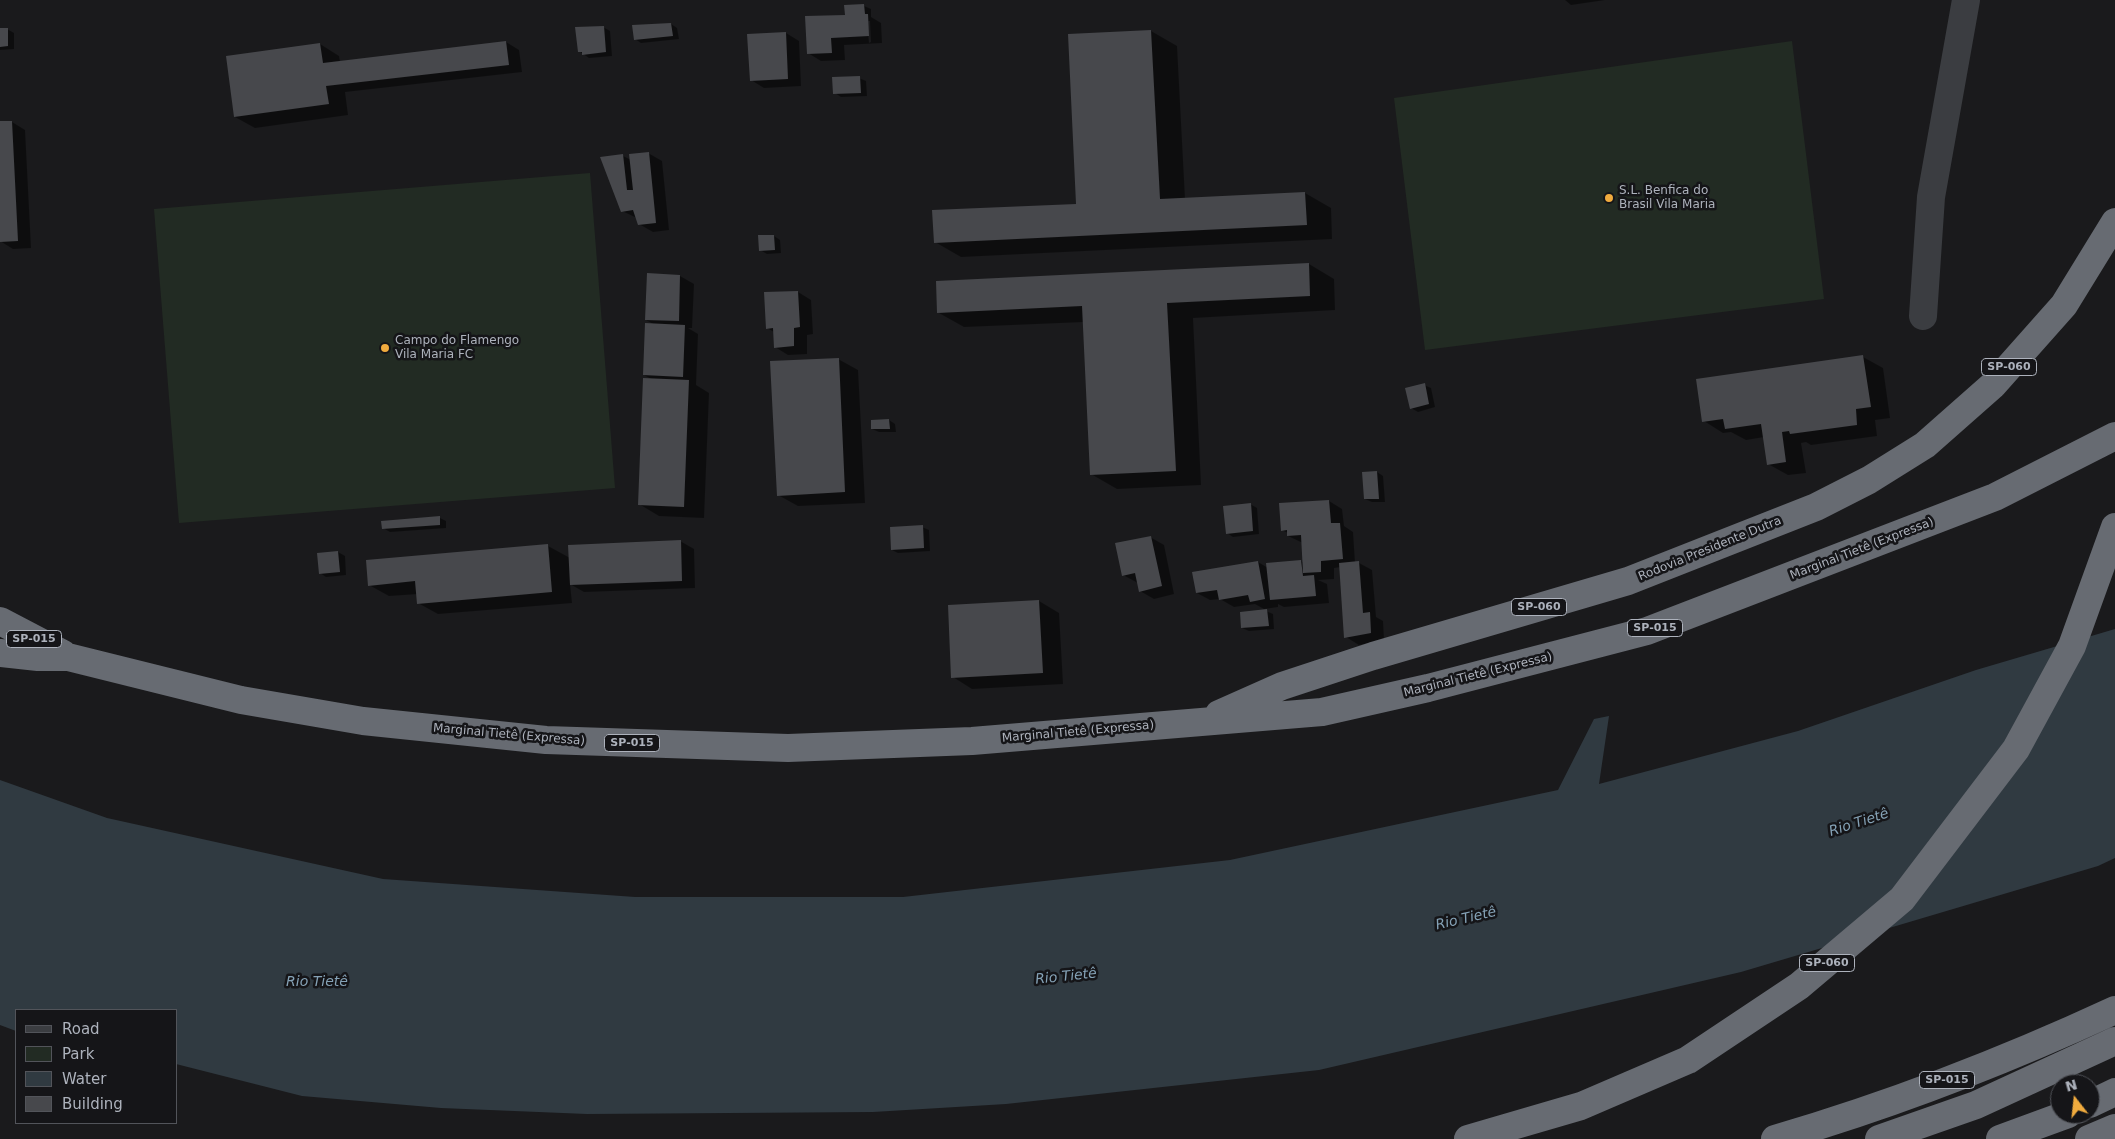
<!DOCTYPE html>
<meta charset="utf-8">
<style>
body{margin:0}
#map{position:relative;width:2115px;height:1139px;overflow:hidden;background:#1a1a1c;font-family:"DejaVu Sans",sans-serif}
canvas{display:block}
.legend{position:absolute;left:15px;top:1009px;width:162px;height:115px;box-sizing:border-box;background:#151518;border:1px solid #52545a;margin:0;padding:6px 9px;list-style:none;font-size:15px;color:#adb2bc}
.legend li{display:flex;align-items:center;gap:10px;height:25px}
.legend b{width:25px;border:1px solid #52545a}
.north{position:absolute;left:2050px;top:1074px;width:50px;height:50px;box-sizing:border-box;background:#151518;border:1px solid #52545a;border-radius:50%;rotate:344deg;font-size:14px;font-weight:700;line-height:20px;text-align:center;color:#adb2bc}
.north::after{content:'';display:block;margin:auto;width:18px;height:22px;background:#f0ab3e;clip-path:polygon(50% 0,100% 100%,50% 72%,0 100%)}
</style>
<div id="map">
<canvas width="2115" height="1139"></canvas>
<ul class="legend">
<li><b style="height:6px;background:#3b3d41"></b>Road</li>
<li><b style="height:14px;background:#222b23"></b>Park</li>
<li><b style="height:14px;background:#303a41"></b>Water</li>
<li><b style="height:14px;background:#47484c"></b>Building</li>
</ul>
<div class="north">N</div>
</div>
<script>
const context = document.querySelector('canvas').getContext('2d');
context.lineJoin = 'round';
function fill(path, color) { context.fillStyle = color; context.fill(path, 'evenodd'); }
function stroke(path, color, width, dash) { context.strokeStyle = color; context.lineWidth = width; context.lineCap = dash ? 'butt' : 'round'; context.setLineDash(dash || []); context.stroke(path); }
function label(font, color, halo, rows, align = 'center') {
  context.font = font + ' "DejaVu Sans",sans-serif'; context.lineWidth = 5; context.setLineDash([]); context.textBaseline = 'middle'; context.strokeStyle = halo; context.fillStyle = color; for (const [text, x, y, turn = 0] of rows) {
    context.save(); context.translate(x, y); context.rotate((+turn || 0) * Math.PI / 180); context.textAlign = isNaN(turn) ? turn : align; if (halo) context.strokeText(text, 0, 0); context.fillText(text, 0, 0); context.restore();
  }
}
fill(new Path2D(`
 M 1792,41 L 1824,299 L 1425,350 L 1394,98 Z
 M 590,173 L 615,488 L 179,523 L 154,209 Z`), '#222b23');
fill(new Path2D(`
 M 2115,629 L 2115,858 L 2098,866 L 1741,972 L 1319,1070 L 1006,1104 L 873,1112 L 587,1114 L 441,1108 L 302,1096 L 176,1064 L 176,1010 L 16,1010 L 16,1031 L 0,1025 L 0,780 L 107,818 L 383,879 L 635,897 L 903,897 L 1230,860 L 1558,790 L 1594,719 L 1609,716 L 1599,784 L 1798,731 L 1976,670 Z`), '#303a41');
fill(new Path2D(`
 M 1565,0 L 1605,0 L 1571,5 Z
 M 864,6 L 871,9 L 871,17 L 881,23 L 882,43 L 844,45 L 845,60 L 821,61 L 808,53 L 849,16 ZM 867,21 L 870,21 L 871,42 L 869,43 Z
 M 671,24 L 677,28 L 679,39 L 641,43 L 635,39 Z
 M 603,27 L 610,31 L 612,56 L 589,58 L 579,51 Z
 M 7,29 L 14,33 L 14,49 L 0,50 L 0,30 Z
 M 1151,31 L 1177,46 L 1185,199 L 1305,193 L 1331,208 L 1332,239 L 961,257 L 935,242 L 1077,205 L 1069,35 Z
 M 786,33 L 799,41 L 801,86 L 764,88 L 751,80 Z
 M 506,42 L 519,50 L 522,72 L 345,92 L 348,115 L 255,128 L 235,117 L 320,44 L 339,56 L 340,62 Z
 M 859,78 L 866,81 L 867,96 L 841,97 L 835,93 Z
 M 0,122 L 12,122 L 25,130 L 31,248 L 13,249 L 0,241 Z
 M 648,153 L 662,161 L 669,230 L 653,232 L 639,224 L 637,218 L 622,211 L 623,156 L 631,160 Z
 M 774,236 L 780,240 L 781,253 L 767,254 L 760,250 Z
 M 1309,264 L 1334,279 L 1335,310 L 1193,318 L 1201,485 L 1117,489 L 1091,474 L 1084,322 L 964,327 L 939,313 Z
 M 648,274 L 680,276 L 694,284 L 692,328 L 688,328 L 698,334 L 696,385 L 709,393 L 704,518 L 659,516 L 639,504 L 653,380 L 644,375 L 655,325 L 646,320 Z
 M 798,292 L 811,300 L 813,334 L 807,335 L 807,354 L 788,355 L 775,347 L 774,332 L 767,328 Z
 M 1863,357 L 1883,368 L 1890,418 L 1875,420 L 1877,436 L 1811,445 L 1806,442 L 1801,443 L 1806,473 L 1788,475 L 1768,464 L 1764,437 L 1746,440 L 1731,432 L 1723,433 L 1704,421 Z
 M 838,359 L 858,370 L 865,503 L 798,506 L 778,495 Z
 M 1424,385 L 1431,388 L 1435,407 L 1418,412 L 1411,408 Z
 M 889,420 L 895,424 L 896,432 L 879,432 L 872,429 Z
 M 1377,472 L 1383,476 L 1385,502 L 1372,502 L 1365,499 Z
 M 1329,501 L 1342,509 L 1344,526 L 1353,532 L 1355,563 L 1359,563 L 1372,570 L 1376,617 L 1383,621 L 1384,640 L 1359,645 L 1346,637 L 1341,567 L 1334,568 L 1334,579 L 1318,580 L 1327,584 L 1329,603 L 1284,607 L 1278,604 L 1278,607 L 1264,609 L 1255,604 L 1234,607 L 1220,599 L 1210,600 L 1197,593 L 1258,562 L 1268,568 L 1301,561 L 1304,563 L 1303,543 L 1288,536 L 1288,533 L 1282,530 L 1281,504 Z
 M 1250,504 L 1257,508 L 1259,534 L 1233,537 L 1227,533 Z
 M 440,518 L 446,521 L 446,528 L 390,532 L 383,528 Z
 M 922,527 L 929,530 L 930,551 L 898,553 L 892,550 Z
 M 1150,537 L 1164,545 L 1174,594 L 1154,599 L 1140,591 L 1138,583 L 1123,575 Z
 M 680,541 L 694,549 L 695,588 L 584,592 L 570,584 L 572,603 L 438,614 L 418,603 L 418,594 L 389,596 L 369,585 L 548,546 L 570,558 Z
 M 338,552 L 345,556 L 346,575 L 326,577 L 320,573 L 319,554 Z
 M 1039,601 L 1059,613 L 1063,684 L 972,689 L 953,677 Z
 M 1266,611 L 1273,614 L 1274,629 L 1249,631 L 1242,628 Z`), '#0007');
fill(new Path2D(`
 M 864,4 L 865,14 L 868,14 L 869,36 L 831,38 L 832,53 L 807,54 L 805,16 L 845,15 L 844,5 Z
 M 671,23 L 673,36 L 634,40 L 632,25 Z
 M 604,26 L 606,52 L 582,55 L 582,52 L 578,52 L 575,27 Z
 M 0,28 L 8,28 L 8,46 L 0,47 Z
 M 1151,30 L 1160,199 L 1305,192 L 1307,225 L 934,243 L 932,210 L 1076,204 L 1068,34 Z
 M 786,32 L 788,79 L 750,81 L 747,34 Z
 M 506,41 L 509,65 L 326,86 L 329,104 L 234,117 L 226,56 L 320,43 L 323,63 Z
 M 860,76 L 861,93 L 833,94 L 832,77 Z
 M 0,121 L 12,121 L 18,241 L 0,242 Z
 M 649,152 L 656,223 L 638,225 L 633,210 L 621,212 L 600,157 L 623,154 L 627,190 L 633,190 L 629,154 Z
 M 758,235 L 774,235 L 775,250 L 759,251 Z
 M 1309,263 L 1310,296 L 1167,303 L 1176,471 L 1090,475 L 1082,306 L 937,313 L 936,281 Z
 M 647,273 L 680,275 L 679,321 L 645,320 Z
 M 798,291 L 800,327 L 794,328 L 794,346 L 774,348 L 773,328 L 766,329 L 764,292 Z
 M 645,323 L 685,325 L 683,377 L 643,375 Z
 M 1863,355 L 1871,407 L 1856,409 L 1857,425 L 1790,434 L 1789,431 L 1782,432 L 1786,462 L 1767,465 L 1761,424 L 1725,429 L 1723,419 L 1702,422 L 1696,379 Z
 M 839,358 L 845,492 L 777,496 L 770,361 Z
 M 643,378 L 689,380 L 684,507 L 638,505 Z
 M 1425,383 L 1429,404 L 1410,409 L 1405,388 Z
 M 889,419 L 890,429 L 871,429 L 871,420 Z
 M 1377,471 L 1379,499 L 1364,499 L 1362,472 Z
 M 1329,500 L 1331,523 L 1340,523 L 1343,559 L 1321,561 L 1321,572 L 1303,573 L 1301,535 L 1287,536 L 1287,530 L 1281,531 L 1279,503 Z
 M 1251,503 L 1253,531 L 1226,534 L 1223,506 Z
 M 440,516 L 440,525 L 382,529 L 381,521 Z
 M 923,525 L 924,548 L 891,550 L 890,527 Z
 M 1151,536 L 1162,586 L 1139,592 L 1135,573 L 1122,576 L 1115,543 Z
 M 681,540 L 682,581 L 570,585 L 568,545 Z
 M 548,544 L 552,592 L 417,604 L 415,581 L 368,586 L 366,560 Z
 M 338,551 L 340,572 L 319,574 L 317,553 Z
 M 1301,560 L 1303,576 L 1314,575 L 1316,596 L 1270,600 L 1266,563 Z
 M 1258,561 L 1265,599 L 1250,602 L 1248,595 L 1219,600 L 1217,590 L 1196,593 L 1192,572 Z
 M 1359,561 L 1363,613 L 1370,612 L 1371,633 L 1344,638 L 1339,563 Z
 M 1039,600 L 1043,673 L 951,678 L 948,605 Z
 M 1267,609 L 1269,626 L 1241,628 L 1240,612 Z`), '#47484c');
stroke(new Path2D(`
 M 1923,316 L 1931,197 L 1966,0`), '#3b3d41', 28);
stroke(new Path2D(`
 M 0,621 L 63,654
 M 0,653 L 38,657 L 68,657 L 241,700 L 363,721 L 546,740 L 788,748 L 972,741 L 1322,712 L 1428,688 L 1647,631 L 1995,497 L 2115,436
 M 1219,714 L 1282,686 L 1373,656 L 1628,581 L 1816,507 L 1869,480 L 1925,445 L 1993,385 L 2064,305 L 2115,222
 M 2090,1104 L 2115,1092
 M 1468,1139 L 1581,1106 L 1688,1060 L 1799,986 L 1902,899 L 2016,749 L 2072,646 L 2115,527
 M 1775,1139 C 1891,1105 2005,1061 2115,1010
 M 1879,1139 L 1976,1105 L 2115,1041
 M 2000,1139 L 2068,1114
 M 2089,1139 L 2115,1128`), '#676b72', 28);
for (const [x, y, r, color] of [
 [1609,198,5,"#f0ab3e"],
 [385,348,5,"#f0ab3e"]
]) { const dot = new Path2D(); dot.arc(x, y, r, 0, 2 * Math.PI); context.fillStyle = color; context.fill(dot); stroke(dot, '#151518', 2); }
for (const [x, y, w] of [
 [2009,367,55],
 [1539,607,55],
 [1655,628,55],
 [34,639,55],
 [632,743,55],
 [1827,963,55],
 [1947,1080,55]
]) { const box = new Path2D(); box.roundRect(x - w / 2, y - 8.5, w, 17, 4); context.fillStyle = '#151518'; context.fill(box); stroke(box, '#adb2bc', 1); }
label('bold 11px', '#adb2bc', null, [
 ["SP-060",2009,367],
 ["SP-060",1539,607],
 ["SP-015",1655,628],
 ["SP-015",34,639],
 ["SP-015",632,743],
 ["SP-060",1827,963],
 ["SP-015",1947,1080]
]);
label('12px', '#adb2bc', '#151518', [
 ["S.L. Benfica do",1619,191],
 ["Brasil Vila Maria",1619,205],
 ["Campo do Flamengo",395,341],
 ["Vila Maria FC",395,355]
], 'left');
label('12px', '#adb2bc', '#151518', [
 ["Rodovia Presidente Dutra",1710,549,-22],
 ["Marginal Tietê (Expressa)",1862,549,-21],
 ["Marginal Tietê (Expressa)",1478,675,-14],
 ["Marginal Tietê (Expressa)",1078,732,-5],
 ["Marginal Tietê (Expressa)",509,735,5]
]);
label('italic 14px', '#85a2b6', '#151518', [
 ["Rio Tietê",1859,823,-18],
 ["Rio Tietê",1466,919,-13],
 ["Rio Tietê",1066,977,-6],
 ["Rio Tietê",317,982]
]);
</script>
